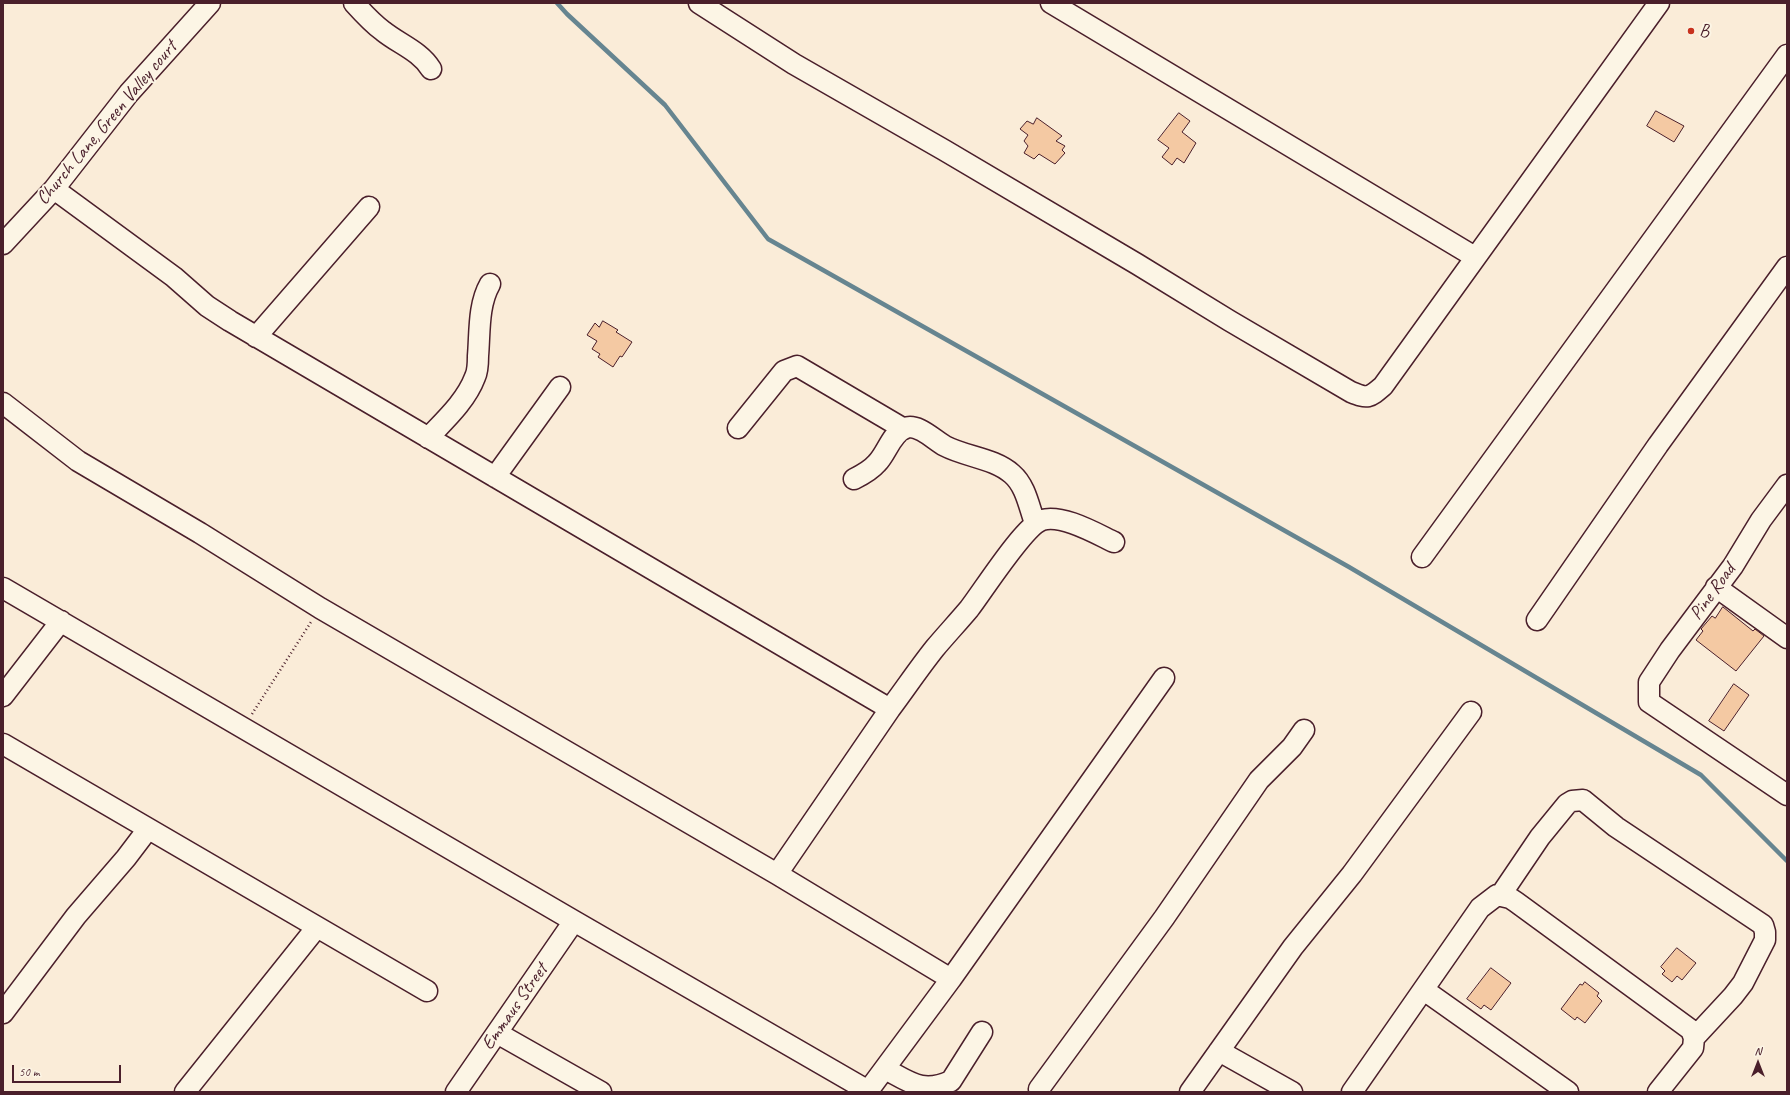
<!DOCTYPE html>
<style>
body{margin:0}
#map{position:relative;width:1790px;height:1095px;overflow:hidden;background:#faecd8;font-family:Caveat,sans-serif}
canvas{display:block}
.frame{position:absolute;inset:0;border:4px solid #4a1f2b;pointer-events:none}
.north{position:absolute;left:1738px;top:1043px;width:40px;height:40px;-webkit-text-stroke:3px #fcf5e5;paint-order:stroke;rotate:0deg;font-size:11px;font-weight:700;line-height:16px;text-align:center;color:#4a1f2b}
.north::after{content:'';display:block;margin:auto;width:14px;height:18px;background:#4a1f2b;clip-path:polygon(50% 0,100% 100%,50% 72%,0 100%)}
.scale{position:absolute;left:12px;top:1065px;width:109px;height:18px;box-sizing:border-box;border:2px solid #4a1f2b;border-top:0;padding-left:5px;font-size:12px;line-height:14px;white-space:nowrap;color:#4a1f2b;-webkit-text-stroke:3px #fcf5e5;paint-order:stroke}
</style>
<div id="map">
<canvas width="1790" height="1095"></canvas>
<div class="frame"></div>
<div class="north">N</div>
<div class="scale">50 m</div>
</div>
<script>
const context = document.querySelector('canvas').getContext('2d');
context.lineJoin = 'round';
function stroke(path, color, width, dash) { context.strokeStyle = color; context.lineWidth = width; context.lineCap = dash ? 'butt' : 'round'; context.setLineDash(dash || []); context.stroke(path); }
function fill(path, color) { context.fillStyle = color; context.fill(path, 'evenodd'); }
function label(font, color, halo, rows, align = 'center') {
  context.font = font + ' Caveat,sans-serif'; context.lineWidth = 4; context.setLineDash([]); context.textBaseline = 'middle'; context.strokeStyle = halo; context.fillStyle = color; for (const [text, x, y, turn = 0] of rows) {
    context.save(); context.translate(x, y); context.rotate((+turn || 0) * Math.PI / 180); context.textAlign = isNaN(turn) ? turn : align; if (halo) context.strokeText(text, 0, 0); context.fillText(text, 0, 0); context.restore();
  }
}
stroke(new Path2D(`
 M 557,3 L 567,14 L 665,105 L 768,239 L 1349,567 L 1701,775 L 1787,861`), '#668590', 4.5);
const building = new Path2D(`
 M 1656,111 L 1684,126 L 1674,142 L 1647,126 Z
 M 1179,113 L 1190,121 L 1182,132 L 1196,143 L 1184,163 L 1177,158 L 1172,165 L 1162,157 L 1169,148 L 1158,140 Z
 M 1037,118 L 1062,136 L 1056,141 L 1065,146 L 1062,150 L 1065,153 L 1055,164 L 1039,154 L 1034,159 L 1024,153 L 1028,146 L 1024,141 L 1028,135 L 1020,129 L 1027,121 L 1033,124 Z
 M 603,321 L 618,330 L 616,332 L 632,342 L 622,357 L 620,356 L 613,367 L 598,357 L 600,354 L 592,349 L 597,341 L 587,335 L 595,323 L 599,327 Z
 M 1723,607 L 1753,631 L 1755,629 L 1764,636 L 1736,671 L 1696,640 L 1703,631 L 1701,629 L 1712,616 L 1715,618 Z
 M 1734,684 L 1749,695 L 1724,731 L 1709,721 Z
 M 1677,948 L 1696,963 L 1682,980 L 1677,976 L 1672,982 L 1662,974 L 1665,971 L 1661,967 Z
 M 1491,968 L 1511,983 L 1491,1010 L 1484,1005 L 1481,1009 L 1467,999 Z
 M 1585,982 L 1599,993 L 1597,996 L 1602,1001 L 1585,1023 L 1577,1017 L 1575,1020 L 1561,1009 L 1580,984 L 1582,985 Z`);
fill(building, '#f4c9a3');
stroke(building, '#4a1f2b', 1);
const minor = new Path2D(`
 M 354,3 C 363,13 372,23 383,31 C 399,44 420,51 431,69
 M 699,3 L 794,64 L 944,150 L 1137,264 L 1230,321 L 1351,392 C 1368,399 1369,398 1383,386 L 1659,3
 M 1051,3 L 1475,257
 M 54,189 L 174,277 L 207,306 L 230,321 L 890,709 L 777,874
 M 3,244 L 54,189 L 129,93 L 210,3
 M 256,337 L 369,207
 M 3,403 L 78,461 L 200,533 L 320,608 L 777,874 L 951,979 L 868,1091
 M 738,428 L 784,371 L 797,366 L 904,429
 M 428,438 C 445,420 466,401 475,377 C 478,371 478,362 478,356 C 480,332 478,305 490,284
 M 495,477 L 560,387
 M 854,479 C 862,475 871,470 877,463 C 887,453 891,434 905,428 C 918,423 934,440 945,446 C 966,457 994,458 1012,474 C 1026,486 1029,507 1035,523
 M 1787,485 L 1761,520 L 1733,566 L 1670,650 L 1649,682 L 1649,702 L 1787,795
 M 1422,557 L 1787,55
 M 1716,587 L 1787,638
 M 3,588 L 574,921 L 870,1092
 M 1537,620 L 1658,445 L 1787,267
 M 3,696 L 61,621
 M 890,709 C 905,689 919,668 935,648 C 946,635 958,622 969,609 C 983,591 1024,526 1042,520 C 1062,514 1095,533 1114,542
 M 3,744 L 427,991
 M 1500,896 L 1540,837 L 1567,804 L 1572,801 L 1583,800 L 1616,827 L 1763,925 L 1765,932 L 1765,940 L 1743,983 L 1733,996 L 1694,1038
 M 951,979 L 1164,678
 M 1424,990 L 1568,1092
 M 3,1013 L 76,916 L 126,858 L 148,829
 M 497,1033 L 601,1092
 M 1219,1051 L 1292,1092
 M 885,1069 C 910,1082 922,1094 951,1081 L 982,1032
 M 1039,1089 L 1164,918 L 1259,780 L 1292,747 L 1304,730
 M 185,1092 L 317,927
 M 456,1092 L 574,921
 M 1190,1092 L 1293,947 L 1352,874 L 1471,712
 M 1352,1092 L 1480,908 L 1497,895 L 1510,898 L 1516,902 L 1691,1030 L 1694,1038 L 1693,1048 L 1658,1092`);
stroke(minor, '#4a1f2b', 23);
stroke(new Path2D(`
 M 252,714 L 311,622`), '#4a1f2b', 2.5, [1, 3]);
stroke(minor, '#fcf5e5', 20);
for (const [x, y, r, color] of [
 [1691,31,4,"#c8321e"]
]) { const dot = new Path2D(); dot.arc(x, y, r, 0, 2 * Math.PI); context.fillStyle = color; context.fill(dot); stroke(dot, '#fcf5e5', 1.5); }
label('19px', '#4a1f2b', '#fcf5e5', [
 ["B",1699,31]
], 'left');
label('19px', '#4a1f2b', '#fcf5e5', [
 ["Church Lane, Green Valley court",107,123,-50],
 ["Pine Road",1713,592,-54],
 ["Emmaus Street",515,1007,-55]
]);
</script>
